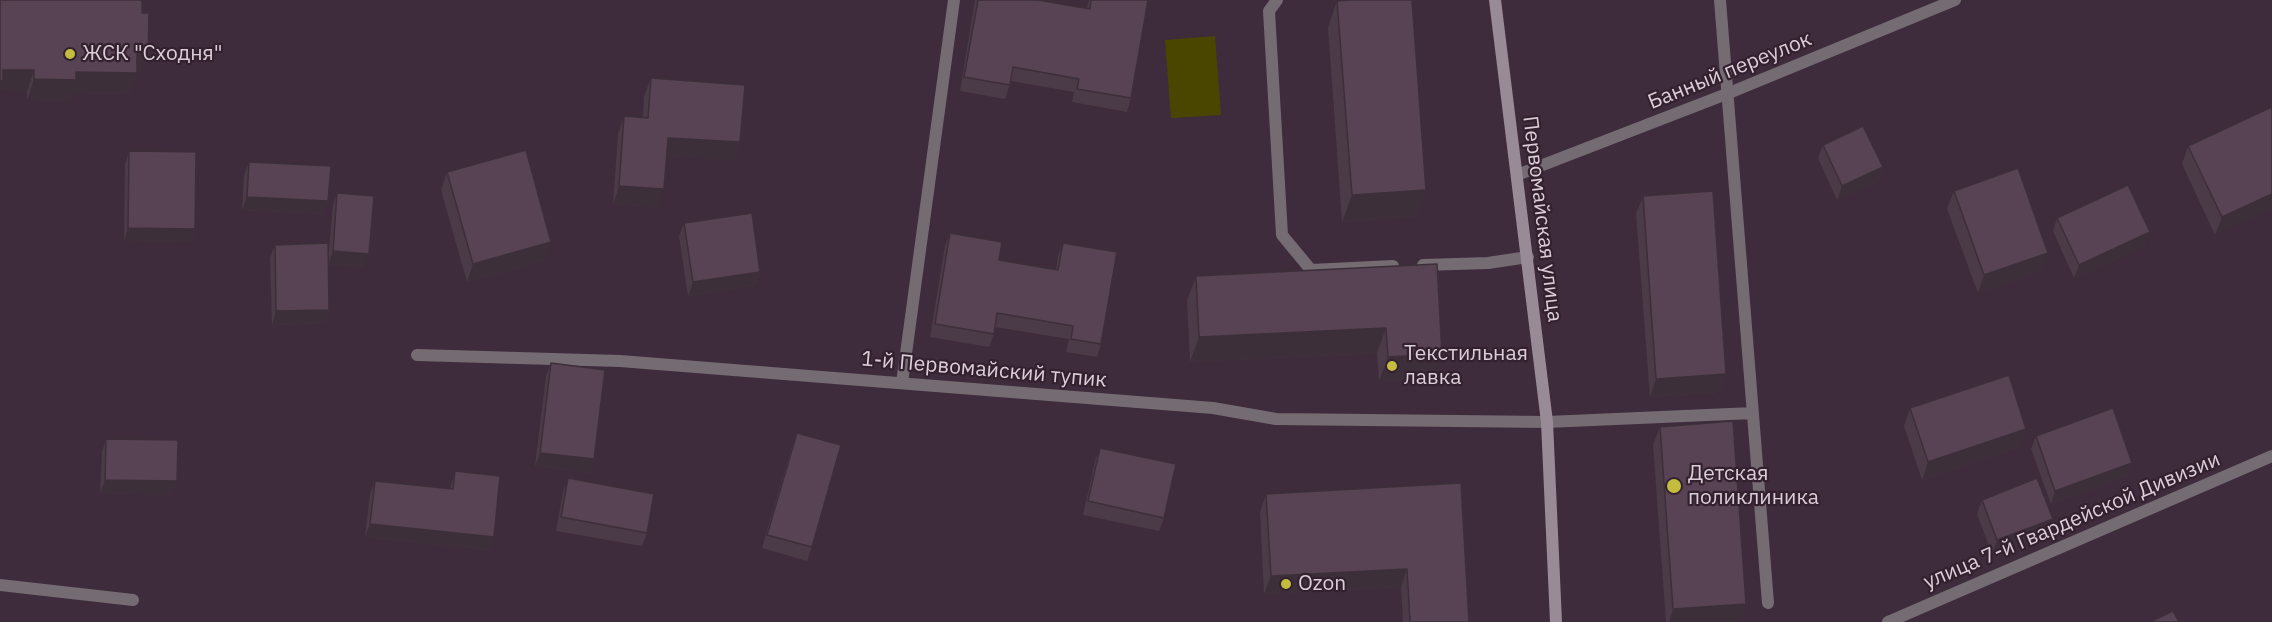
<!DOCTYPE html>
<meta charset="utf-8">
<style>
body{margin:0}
canvas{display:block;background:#3e2b3b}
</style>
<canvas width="2272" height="622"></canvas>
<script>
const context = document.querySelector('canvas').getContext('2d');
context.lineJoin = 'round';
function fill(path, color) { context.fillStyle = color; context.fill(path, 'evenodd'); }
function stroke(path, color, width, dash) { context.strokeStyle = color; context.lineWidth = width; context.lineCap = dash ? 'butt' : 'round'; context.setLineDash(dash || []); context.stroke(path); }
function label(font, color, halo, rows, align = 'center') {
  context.font = font + ' "IBM Plex Sans",sans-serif'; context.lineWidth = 4.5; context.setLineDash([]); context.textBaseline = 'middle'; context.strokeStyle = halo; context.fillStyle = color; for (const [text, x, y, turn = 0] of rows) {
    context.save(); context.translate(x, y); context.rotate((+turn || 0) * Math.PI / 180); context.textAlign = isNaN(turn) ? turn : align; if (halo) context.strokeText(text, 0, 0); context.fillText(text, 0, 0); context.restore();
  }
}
fill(new Path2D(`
 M 1215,36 L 1221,115 L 1171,118 L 1165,40 Z`), '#4a4600');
stroke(new Path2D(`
 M 1277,0 L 1269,11 L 1282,235 L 1311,270 L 1393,266
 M 1720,0 L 1768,603
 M 1423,265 L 1488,263 L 1528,257
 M 902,383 L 954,0
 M 1547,422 L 1753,413
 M 0,585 L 133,600`), '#746b73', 12);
stroke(new Path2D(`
 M 1517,175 L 1729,93 L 1955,0
 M 417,355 L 620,361 L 1213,408 L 1276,419 L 1547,422
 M 1888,622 L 2272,456`), '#746b73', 12);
stroke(new Path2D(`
 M 1495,0 L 1547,422 L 1556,622`), '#998a97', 12);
fill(new Path2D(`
 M 0,0 L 140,75 L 136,75 L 129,94 L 72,93 L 69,101 L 27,100 L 27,92 Z
 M 975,0 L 1038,0 L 1087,8 L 1089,0 L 1148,0 L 1131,98 L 1127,112 L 1072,102 L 1074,92 L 1011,81 L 1005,99 L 960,91 Z
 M 1337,1 L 1417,216 L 1342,222 L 1328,27 Z
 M 651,78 L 740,142 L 734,160 L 667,156 L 658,207 L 613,204 L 618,134 L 624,116 L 643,117 L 644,96 Z
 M 2272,107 L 2215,235 L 2182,164 L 2188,146 Z
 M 1823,145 L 1883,167 L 1878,181 L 1837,200 L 1818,158 Z
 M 129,151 L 195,229 L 190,242 L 124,241 L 125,164 Z
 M 249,162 L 324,214 L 242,210 L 244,175 Z
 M 447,172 L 545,260 L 467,282 L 441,190 Z
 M 1954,191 L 2041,271 L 1978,293 L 1947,209 Z
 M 337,193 L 364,267 L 328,264 L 329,310 L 325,323 L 272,325 L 270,258 L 275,245 L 328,260 L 333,206 Z
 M 1643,196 L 1726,374 L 1719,392 L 1650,397 L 1636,214 Z
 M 2057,218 L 2145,246 L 2074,278 L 2053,231 Z
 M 684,223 L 760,272 L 755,285 L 688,296 L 679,236 Z
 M 950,233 L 999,260 L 1056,269 L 1058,256 L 1063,243 L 1101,344 L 1097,357 L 1066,352 L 1069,339 L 995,327 L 994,334 L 989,347 L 930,337 L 945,246 Z
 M 1437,264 L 1433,379 L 1379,381 L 1377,353 L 1190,362 L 1187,301 L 1196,276 Z
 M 551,363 L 594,459 L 589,473 L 535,466 L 546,376 Z
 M 1910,408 L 2020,447 L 1922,480 L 1904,426 Z
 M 1660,427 L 1746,604 L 1740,622 L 1666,622 L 1653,445 Z
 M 797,433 L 812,547 L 807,561 L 762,548 L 792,446 Z
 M 2036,436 L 2132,463 L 2127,476 L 2051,504 L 2031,449 Z
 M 106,439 L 172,495 L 100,493 L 102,452 Z
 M 1100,448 L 1164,518 L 1159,531 L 1083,515 L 1095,461 Z
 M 455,471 L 494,537 L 489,550 L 365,537 L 370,494 L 375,481 L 450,489 Z
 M 568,478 L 647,533 L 642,546 L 556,531 L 563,492 Z
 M 1461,483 L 1469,622 L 1403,622 L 1401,587 L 1264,594 L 1260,512 L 1266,494 Z
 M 1982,500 L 2048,532 L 1992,554 L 1977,514 Z`), '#4b3a47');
fill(new Path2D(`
 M 137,53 L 148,54 L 140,75 L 136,75 L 129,94 L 72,93 L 69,101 L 27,100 L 34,79 L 76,72 Z
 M 3,70 L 34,70 L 27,92 L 0,91 L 0,78 Z
 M 668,138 L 740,142 L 734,160 L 662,156 Z
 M 1883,167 L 1878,181 L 1837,200 L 1842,186 Z
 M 619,186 L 664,189 L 658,207 L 613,204 Z
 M 1426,190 L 1417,216 L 1342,222 L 1352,195 Z
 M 2272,194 L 2272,209 L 2215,235 L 2222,217 Z
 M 247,197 L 328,201 L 324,214 L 242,210 Z
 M 128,228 L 195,229 L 190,242 L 124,241 Z
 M 2150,232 L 2145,246 L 2074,278 L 2079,265 Z
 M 551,242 L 545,260 L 467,282 L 473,264 Z
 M 333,251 L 369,254 L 364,267 L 328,264 Z
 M 2048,253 L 2041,271 L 1978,293 L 1984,275 Z
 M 760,272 L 755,285 L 688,296 L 693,282 Z
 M 329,310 L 325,323 L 272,325 L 276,311 Z
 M 1386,328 L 1377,353 L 1190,362 L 1199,337 Z
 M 1442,354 L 1433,379 L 1379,381 L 1388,357 Z
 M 1726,374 L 1719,392 L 1650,397 L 1656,379 Z
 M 2026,429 L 2020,447 L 1922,480 L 1928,462 Z
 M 540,453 L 594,459 L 589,473 L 535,466 Z
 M 2132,463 L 2127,476 L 2051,504 L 2055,491 Z
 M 105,480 L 177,481 L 172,495 L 100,493 Z
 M 2053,519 L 2048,532 L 1992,554 L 1997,540 Z
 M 370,524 L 494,537 L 489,550 L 365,537 Z
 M 1407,569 L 1401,587 L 1264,594 L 1271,576 Z
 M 1746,604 L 1740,622 L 1669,622 L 1673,609 Z`), '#3d2f3a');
const building = new Path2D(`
 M 0,0 L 142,0 L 142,13 L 149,13 L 148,54 L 137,53 L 137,73 L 76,72 L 76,80 L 34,79 L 34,70 L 3,70 L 3,81 L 0,81 Z
 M 978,0 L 1038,0 L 1090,9 L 1091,0 L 1148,0 L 1131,98 L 1077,89 L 1079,79 L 1013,67 L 1010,85 L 964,77 Z
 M 1349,0 L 1412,0 L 1426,190 L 1352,195 L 1337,1 Z
 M 651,78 L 745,85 L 740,142 L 668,138 L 664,189 L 619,186 L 624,116 L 648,118 Z
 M 2272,107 L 2272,194 L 2222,217 L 2188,146 Z
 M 1863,126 L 1883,167 L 1842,186 L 1823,145 Z
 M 526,150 L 551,242 L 473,264 L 447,172 Z
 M 129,151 L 196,152 L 195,229 L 128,228 Z
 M 249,162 L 331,166 L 328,201 L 247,197 Z
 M 2018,168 L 2048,253 L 1984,275 L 1954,191 Z
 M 2128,185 L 2150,232 L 2079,265 L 2057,218 Z
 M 1713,191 L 1726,374 L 1656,379 L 1643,196 Z
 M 337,193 L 374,196 L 369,254 L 333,251 Z
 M 752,213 L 760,272 L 693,282 L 684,223 Z
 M 950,233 L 1002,242 L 999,260 L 1058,270 L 1063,243 L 1117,252 L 1101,344 L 1071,339 L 1073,326 L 997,313 L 994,334 L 935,324 Z
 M 328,243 L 329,310 L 276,311 L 275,245 Z
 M 1437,264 L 1442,354 L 1388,357 L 1386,328 L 1199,337 L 1196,276 Z
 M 551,363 L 605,370 L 594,459 L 540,453 Z
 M 2009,375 L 2026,429 L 1928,462 L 1910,408 Z
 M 2113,408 L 2132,463 L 2055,491 L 2036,436 Z
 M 1733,421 L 1746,604 L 1673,609 L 1660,427 Z
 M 797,433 L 841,445 L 812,547 L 767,535 Z
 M 106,439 L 178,440 L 177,481 L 105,480 Z
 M 1100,448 L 1176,464 L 1164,518 L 1088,501 Z
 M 455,471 L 500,476 L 494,537 L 370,524 L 375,481 L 453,489 Z
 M 568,478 L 654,494 L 647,533 L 561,517 Z
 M 2037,478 L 2053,519 L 1997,540 L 1982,500 Z
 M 1461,483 L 1469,622 L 1410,622 L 1407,569 L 1271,576 L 1266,494 Z
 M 2173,611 L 2179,622 L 2150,622 Z`);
fill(building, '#574353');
stroke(building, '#3d2f3a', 1.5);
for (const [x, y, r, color] of [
 [70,54,6,"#c4bc3e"],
 [1392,366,6,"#c4bc3e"],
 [1674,486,8,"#c4bc3e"],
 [1286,584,6,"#c4bc3e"]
]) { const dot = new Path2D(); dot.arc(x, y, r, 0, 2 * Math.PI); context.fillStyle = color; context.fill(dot); stroke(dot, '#332130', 2); }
label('21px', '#dbced8', '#332130', [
 ["ЖСК \"Сходня\"",82,54],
 ["Текстильная",1404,354],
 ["лавка",1404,378],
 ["Детская",1688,474],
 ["поликлиника",1688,498],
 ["Ozon",1298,584]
], 'left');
label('21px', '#dbced8', '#332130', [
 ["Банный переулок",1730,71,-22],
 ["Первомайская улица",1542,219,83],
 ["1-й Первомайский тупик",984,370,5],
 ["улица 7-й Гвардейской Дивизии",2072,521,-23]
]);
</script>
